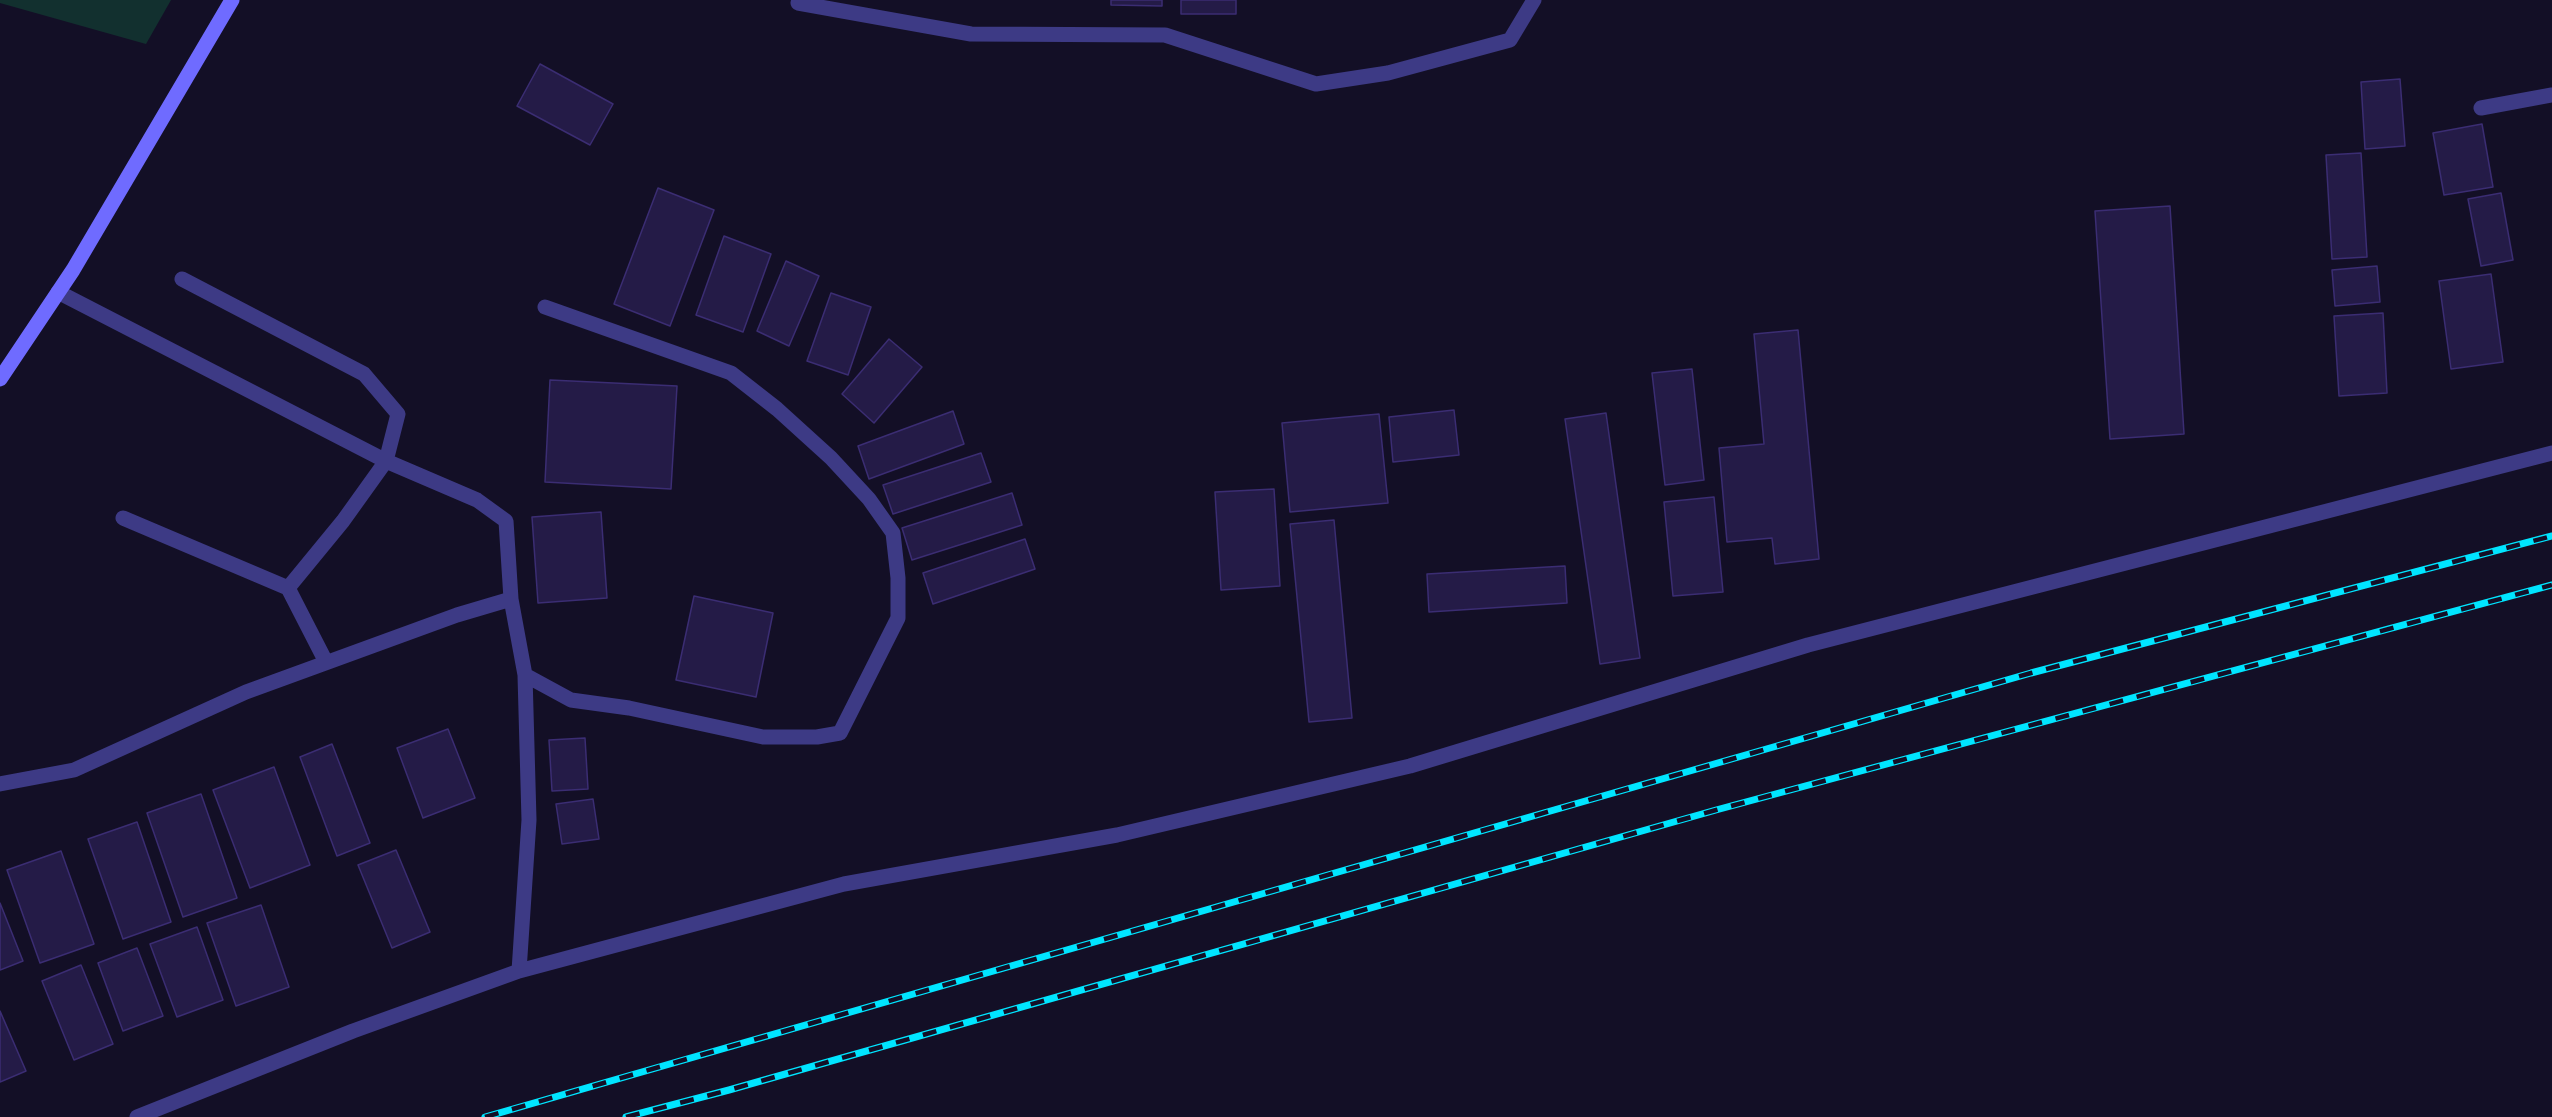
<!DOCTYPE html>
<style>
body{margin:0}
canvas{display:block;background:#130f26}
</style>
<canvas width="2552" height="1117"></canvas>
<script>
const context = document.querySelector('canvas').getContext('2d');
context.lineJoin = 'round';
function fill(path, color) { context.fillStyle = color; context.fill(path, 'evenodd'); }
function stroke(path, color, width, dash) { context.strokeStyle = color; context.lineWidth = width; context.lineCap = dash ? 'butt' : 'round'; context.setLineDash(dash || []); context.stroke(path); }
fill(new Path2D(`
 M 0,0 L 171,0 L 146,44 L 0,3 Z`), '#12302f');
const building = new Path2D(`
 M 1111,0 L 1162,0 L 1162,6 L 1111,5 Z
 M 1181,0 L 1236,0 L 1236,14 L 1181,14 Z
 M 540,64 L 613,104 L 590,145 L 517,106 Z
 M 2400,79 L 2405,146 L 2365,149 L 2361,82 Z
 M 2482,124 L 2493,187 L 2444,195 L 2433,133 Z
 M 2361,153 L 2367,257 L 2332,259 L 2326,155 Z
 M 658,188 L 714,210 L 670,326 L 614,304 Z
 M 2501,193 L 2513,260 L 2481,266 L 2468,199 Z
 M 2170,206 L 2184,434 L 2110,439 L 2095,211 Z
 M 724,236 L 771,254 L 743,332 L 696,315 Z
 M 786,261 L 819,276 L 789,346 L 757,331 Z
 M 2377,266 L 2380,302 L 2335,306 L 2332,270 Z
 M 2491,274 L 2503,362 L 2451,369 L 2439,281 Z
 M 831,293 L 871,307 L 848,375 L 807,361 Z
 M 2383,313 L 2387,393 L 2339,396 L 2334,316 Z
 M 1798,330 L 1819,559 L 1775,564 L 1772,538 L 1727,542 L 1719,448 L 1764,444 L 1754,334 Z
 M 889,339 L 922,367 L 874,423 L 842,394 Z
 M 1692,369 L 1704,480 L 1665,485 L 1652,373 Z
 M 550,380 L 677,386 L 671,489 L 545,482 Z
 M 1454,410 L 1459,455 L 1393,462 L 1389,417 Z
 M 953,411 L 964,444 L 869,479 L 858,446 Z
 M 1606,413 L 1640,658 L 1600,664 L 1565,419 Z
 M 1379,414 L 1388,503 L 1290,512 L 1282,423 Z
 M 981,453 L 991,482 L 893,514 L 883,485 Z
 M 1274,489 L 1280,586 L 1221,590 L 1215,492 Z
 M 1012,493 L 1022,525 L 912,560 L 902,528 Z
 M 1714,497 L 1723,592 L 1673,596 L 1664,502 Z
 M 601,512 L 607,598 L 538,603 L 532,517 Z
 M 1334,520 L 1352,718 L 1309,722 L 1290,524 Z
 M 1025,539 L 1035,569 L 933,604 L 923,573 Z
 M 1565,566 L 1567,603 L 1429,612 L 1427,574 Z
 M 694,596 L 773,613 L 756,697 L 676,680 Z
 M 448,729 L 475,798 L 423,818 L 397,748 Z
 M 585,738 L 588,789 L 552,791 L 549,740 Z
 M 332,744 L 370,843 L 337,856 L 300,757 Z
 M 274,767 L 310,865 L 250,888 L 213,790 Z
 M 201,794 L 237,898 L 183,917 L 147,813 Z
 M 593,799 L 599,839 L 562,844 L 556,804 Z
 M 137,822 L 171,922 L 123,939 L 88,839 Z
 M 396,850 L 430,932 L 392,948 L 358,865 Z
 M 61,851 L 94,944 L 40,963 L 7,870 Z
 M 0,903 L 23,961 L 0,970 Z
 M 261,905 L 289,987 L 236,1006 L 207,923 Z
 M 197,927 L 223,1000 L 177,1017 L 150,944 Z
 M 137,948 L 163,1016 L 123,1031 L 98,963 Z
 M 81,965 L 113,1044 L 74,1060 L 42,981 Z
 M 0,1011 L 26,1071 L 0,1082 Z`);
fill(building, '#241b47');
stroke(building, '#3b2d73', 1.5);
stroke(new Path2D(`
 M 798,3 L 971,34 L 1165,35 L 1316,84 L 1388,73 L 1510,40 L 1534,0
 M 2481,108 L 2552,95
 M 58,292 L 386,461 L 398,414 L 364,374 L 182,279
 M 123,518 L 288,588 L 343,521 L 386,461 L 477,500 L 506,521 L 511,599
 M 288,588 L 326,662
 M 525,675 L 571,700 L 629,708 L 763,737 L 817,737 L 840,733 L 898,618 L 898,578 L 893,533 L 869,499 L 831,458 L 777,409 L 731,373 L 545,307
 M 0,784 L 74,770 L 246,692 L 457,615 L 511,599 L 525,675 L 529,820 L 519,971 L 353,1031 L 137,1117
 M 519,971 L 844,884 L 1117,835 L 1410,766 L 1808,645 L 2552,453`), '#3d3a85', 15);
stroke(new Path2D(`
 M 0,379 L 73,270 L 232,0`), '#6f6bff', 15);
const rail = new Path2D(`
 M 485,1117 L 2031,673 L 2552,536
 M 626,1117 L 729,1090 L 1716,810 L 2552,585`);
stroke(rail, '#00e5ff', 7);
stroke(rail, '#130f26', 4.5, [14]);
</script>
